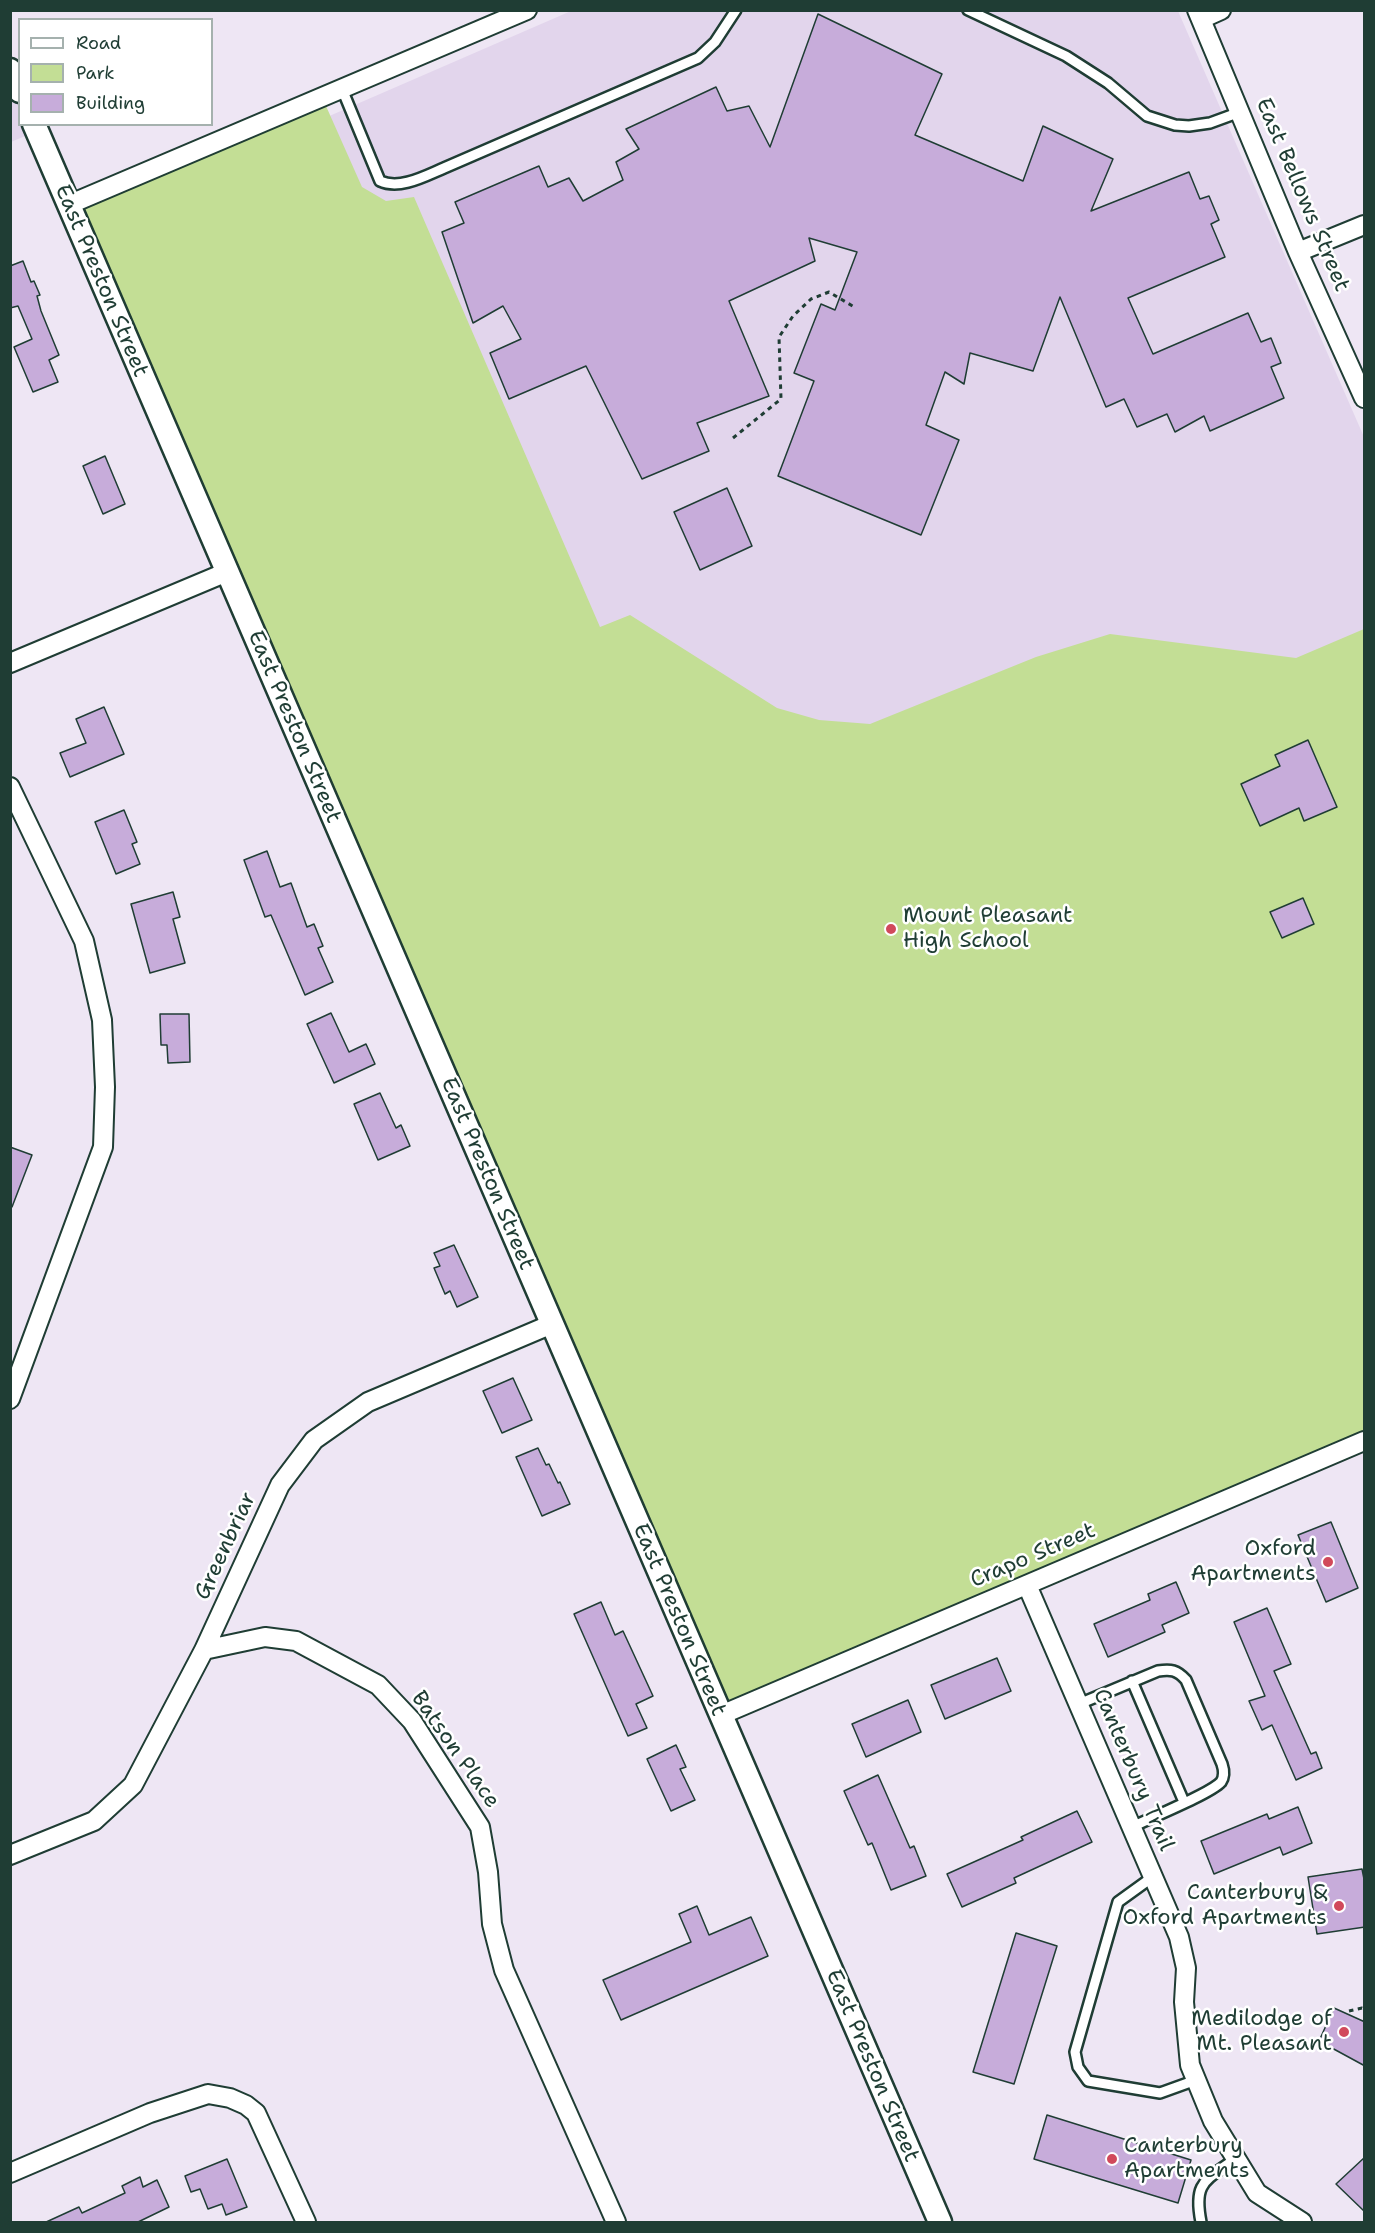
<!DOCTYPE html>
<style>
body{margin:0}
#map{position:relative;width:1375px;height:2233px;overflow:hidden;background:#eee6f4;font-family:"Shantell Sans",sans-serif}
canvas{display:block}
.frame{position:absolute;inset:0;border:12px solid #1f3d34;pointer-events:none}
.legend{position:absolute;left:18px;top:18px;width:195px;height:108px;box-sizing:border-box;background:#fff;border:2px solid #a5b1ae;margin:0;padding:8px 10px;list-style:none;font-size:18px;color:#1f3d34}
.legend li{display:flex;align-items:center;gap:12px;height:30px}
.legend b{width:30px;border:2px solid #a5b1ae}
</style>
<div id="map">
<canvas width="1375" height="2233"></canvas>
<div class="frame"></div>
<ul class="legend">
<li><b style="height:8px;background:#fff"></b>Road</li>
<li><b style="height:16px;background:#c3de95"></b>Park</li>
<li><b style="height:16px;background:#c7acda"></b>Building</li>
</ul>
</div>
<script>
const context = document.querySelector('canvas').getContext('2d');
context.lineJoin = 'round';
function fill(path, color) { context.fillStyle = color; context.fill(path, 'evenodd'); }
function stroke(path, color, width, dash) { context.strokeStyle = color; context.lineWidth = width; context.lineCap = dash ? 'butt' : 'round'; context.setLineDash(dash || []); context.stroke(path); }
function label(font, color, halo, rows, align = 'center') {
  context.font = font + ' "Shantell Sans",sans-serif'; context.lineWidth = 5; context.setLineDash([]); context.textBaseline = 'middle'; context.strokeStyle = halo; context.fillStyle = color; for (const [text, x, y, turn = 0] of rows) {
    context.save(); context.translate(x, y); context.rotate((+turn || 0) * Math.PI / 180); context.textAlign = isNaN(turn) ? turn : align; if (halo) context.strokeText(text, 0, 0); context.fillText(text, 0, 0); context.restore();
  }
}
fill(new Path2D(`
 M 571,11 L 1178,11 L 1364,437 L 1364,1421 L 106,213 Z
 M 10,70 L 19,91 L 20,124 L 34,125 L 37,131 L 11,142 Z`), '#e2d5ec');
fill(new Path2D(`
 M 322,97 L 362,187 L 386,201 L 414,197 L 600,627 L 630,615 L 777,708 L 819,720 L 870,724 L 1036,657 L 1110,634 L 1296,658 L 1364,629 L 1364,1441 L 721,1715 L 68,205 Z`), '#c3de95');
const building = new Path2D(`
 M 818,14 L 942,74 L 915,135 L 1023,181 L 1043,126 L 1113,159 L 1091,211 L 1189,172 L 1200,199 L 1209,196 L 1219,220 L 1211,224 L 1225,257 L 1128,298 L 1153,354 L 1248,313 L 1261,342 L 1271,338 L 1281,363 L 1271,367 L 1284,398 L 1210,431 L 1204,416 L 1175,432 L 1167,414 L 1137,427 L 1124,399 L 1106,407 L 1060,297 L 1033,371 L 970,353 L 964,384 L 945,372 L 926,425 L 959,440 L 921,535 L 778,476 L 814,381 L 794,373 L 821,304 L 835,310 L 857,252 L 809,238 L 815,261 L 729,301 L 769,396 L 697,423 L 709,451 L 642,479 L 586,366 L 509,399 L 490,353 L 521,339 L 503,306 L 473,323 L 442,232 L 464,223 L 455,202 L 539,166 L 548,187 L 569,178 L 583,201 L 623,180 L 616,162 L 639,149 L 626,129 L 716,87 L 727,111 L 749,106 L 770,147 Z
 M 23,261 L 31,282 L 34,281 L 40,295 L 37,296 L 41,311 L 59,355 L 49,360 L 58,382 L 33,392 L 14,347 L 32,339 L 18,306 L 10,308 L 10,266 Z
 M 105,456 L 125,504 L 103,514 L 83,466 Z
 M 727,488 L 752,546 L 700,570 L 674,512 Z
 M 104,707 L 124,754 L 70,777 L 60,753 L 86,743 L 76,719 Z
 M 1308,740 L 1337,807 L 1304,821 L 1299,808 L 1260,826 L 1241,784 L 1280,766 L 1275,755 Z
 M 124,810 L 137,842 L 132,844 L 140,864 L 116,874 L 95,822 Z
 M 267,851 L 280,887 L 291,883 L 307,927 L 314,924 L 323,946 L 318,948 L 333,982 L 305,995 L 271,915 L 265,917 L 244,860 Z
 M 173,892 L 180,917 L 173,919 L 185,963 L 150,973 L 131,904 Z
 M 1303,898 L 1314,924 L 1282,938 L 1270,912 Z
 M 331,1013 L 349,1052 L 366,1044 L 375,1064 L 334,1083 L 307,1024 Z
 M 160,1014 L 189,1014 L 190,1062 L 168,1063 L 167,1045 L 161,1045 Z
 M 380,1093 L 396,1128 L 401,1125 L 410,1146 L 378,1160 L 354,1104 Z
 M 10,1147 L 32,1155 L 12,1207 L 10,1207 Z
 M 454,1245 L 478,1297 L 457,1307 L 450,1291 L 445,1294 L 434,1268 L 440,1266 L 434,1253 Z
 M 513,1378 L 532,1420 L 502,1433 L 483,1391 Z
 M 538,1448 L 546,1465 L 549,1464 L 558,1483 L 560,1482 L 570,1504 L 542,1516 L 516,1457 Z
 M 1331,1522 L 1358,1588 L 1326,1602 L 1298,1535 Z
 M 1176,1582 L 1189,1613 L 1162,1625 L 1165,1632 L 1108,1657 L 1094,1624 L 1150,1600 L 1148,1594 Z
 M 601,1602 L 615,1635 L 623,1631 L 653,1696 L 636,1704 L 647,1728 L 628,1736 L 574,1614 Z
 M 1267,1608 L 1291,1664 L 1274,1671 L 1311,1754 L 1316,1752 L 1322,1768 L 1296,1780 L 1272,1725 L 1262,1730 L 1249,1701 L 1265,1696 L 1234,1622 Z
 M 997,1658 L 1011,1691 L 945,1719 L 931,1685 Z
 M 908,1700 L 921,1732 L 866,1757 L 852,1724 Z
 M 676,1745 L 686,1767 L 680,1769 L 695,1800 L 671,1811 L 647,1759 Z
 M 878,1775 L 910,1848 L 914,1846 L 926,1876 L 891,1890 L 872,1843 L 868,1845 L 844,1791 Z
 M 1298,1807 L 1312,1843 L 1283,1855 L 1280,1847 L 1214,1874 L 1201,1841 L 1267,1814 L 1269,1819 Z
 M 1077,1811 L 1092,1842 L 1014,1878 L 1016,1883 L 962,1907 L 947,1874 L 1023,1840 L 1021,1837 Z
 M 1362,1869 L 1365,1884 L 1365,1927 L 1317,1934 L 1308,1877 Z
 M 697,1906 L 709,1935 L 751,1917 L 768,1956 L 621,2020 L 603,1980 L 691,1942 L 679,1914 Z
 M 1016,1933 L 1057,1946 L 1014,2084 L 973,2072 Z
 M 1334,2008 L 1365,2022 L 1365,2066 L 1319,2041 Z
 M 1047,2115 L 1191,2160 L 1178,2203 L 1034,2159 Z
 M 1365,2157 L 1365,2212 L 1336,2184 Z
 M 227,2159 L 247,2207 L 226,2215 L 222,2204 L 208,2209 L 200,2189 L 191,2192 L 185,2176 Z
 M 140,2177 L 143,2187 L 157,2180 L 169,2207 L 136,2223 L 44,2223 L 79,2207 L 82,2213 L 125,2193 L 122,2186 Z`);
fill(building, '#c7acda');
stroke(building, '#1f3d34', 1.5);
const service = new Path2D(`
 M 968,10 L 1066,56 L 1108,83 L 1147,116 L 1175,125 L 1189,126 L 1210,123 L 1240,112
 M 342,89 L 380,181 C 400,190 425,176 444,168 L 698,58 L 715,42 L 736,10
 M 1132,1681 L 1184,1802
 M 1079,1704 L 1158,1671 C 1171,1669 1177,1670 1186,1680 L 1222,1764 C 1224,1770 1225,1776 1221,1782 C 1210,1794 1150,1818 1132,1827
 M 1154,1876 L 1118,1902 L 1075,2052 L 1078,2067 L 1088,2081 L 1160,2093 L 1196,2080
 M 1201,2222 C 1193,2181 1206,2181 1236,2158`);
const minor = new Path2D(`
 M 1197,10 L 1298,252 L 1364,398
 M 1201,19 L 1221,10
 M 68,205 L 527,10
 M 1298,252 L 1364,225
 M 10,663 L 227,572
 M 10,787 L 84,941 L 102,1020 L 105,1087 L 103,1147 L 10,1399
 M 1027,1585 L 1179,1937 L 1186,1968 L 1184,2002 L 1190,2065 L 1213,2121 L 1257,2193 L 1302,2222
 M 204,1650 L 265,1637 L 296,1641 L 378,1685 L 412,1721 L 480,1827 L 488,1872 L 492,1924 L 504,1970 L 616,2222
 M 721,1715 L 1364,1441
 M 10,1855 L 94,1821 L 133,1785 L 204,1650 L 280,1485 L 314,1440 L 368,1402 L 552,1324
 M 10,2173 L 150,2113 L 208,2094 L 230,2098 L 246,2105 L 256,2113 L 306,2222`);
const tertiary = new Path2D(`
 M 10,70 L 20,91
 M 34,124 L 940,2222`);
stroke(service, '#1f3d34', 14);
stroke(minor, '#1f3d34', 22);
stroke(tertiary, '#1f3d34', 27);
stroke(new Path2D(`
 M 733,438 L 781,399 L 779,337 L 793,316 L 811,299 L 829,292 L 856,308
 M 1349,2011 L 1362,2008 L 1364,2009`), '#1f3d34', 3, [4.5, 4.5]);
stroke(service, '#fff', 9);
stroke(minor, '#fff', 18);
stroke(tertiary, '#fff', 22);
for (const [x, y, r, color] of [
 [891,929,6,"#d1495b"],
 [1328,1562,6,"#d1495b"],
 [1339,1906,6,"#d1495b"],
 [1344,2032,6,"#d1495b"],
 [1112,2159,6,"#d1495b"]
]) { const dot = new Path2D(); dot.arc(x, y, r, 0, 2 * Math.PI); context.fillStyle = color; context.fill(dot); stroke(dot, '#fff', 2); }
label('22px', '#1f3d34', '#fff', [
 ["East Bellows Street",1302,195,67],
 ["East Preston Street",101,281,67],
 ["East Preston Street",294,727,67],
 ["East Preston Street",487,1174,67],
 ["Greenbriar",226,1546,-65],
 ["Crapo Street",1033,1556,-23],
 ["East Preston Street",679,1620,67],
 ["Batson Place",455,1750,55],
 ["Canterbury Trail",1133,1770,67],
 ["East Preston Street",872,2066,67]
]);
label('22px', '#1f3d34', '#fff', [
 ["Mount Pleasant",903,916,"left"],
 ["High School",903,941,"left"],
 ["Oxford",1316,1549],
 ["Apartments",1316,1574],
 ["Canterbury &",1327,1893],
 ["Oxford Apartments",1327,1918],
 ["Medilodge of",1332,2019],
 ["Mt. Pleasant",1332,2044],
 ["Canterbury",1124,2146,"left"],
 ["Apartments",1124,2171,"left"]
], 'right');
</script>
